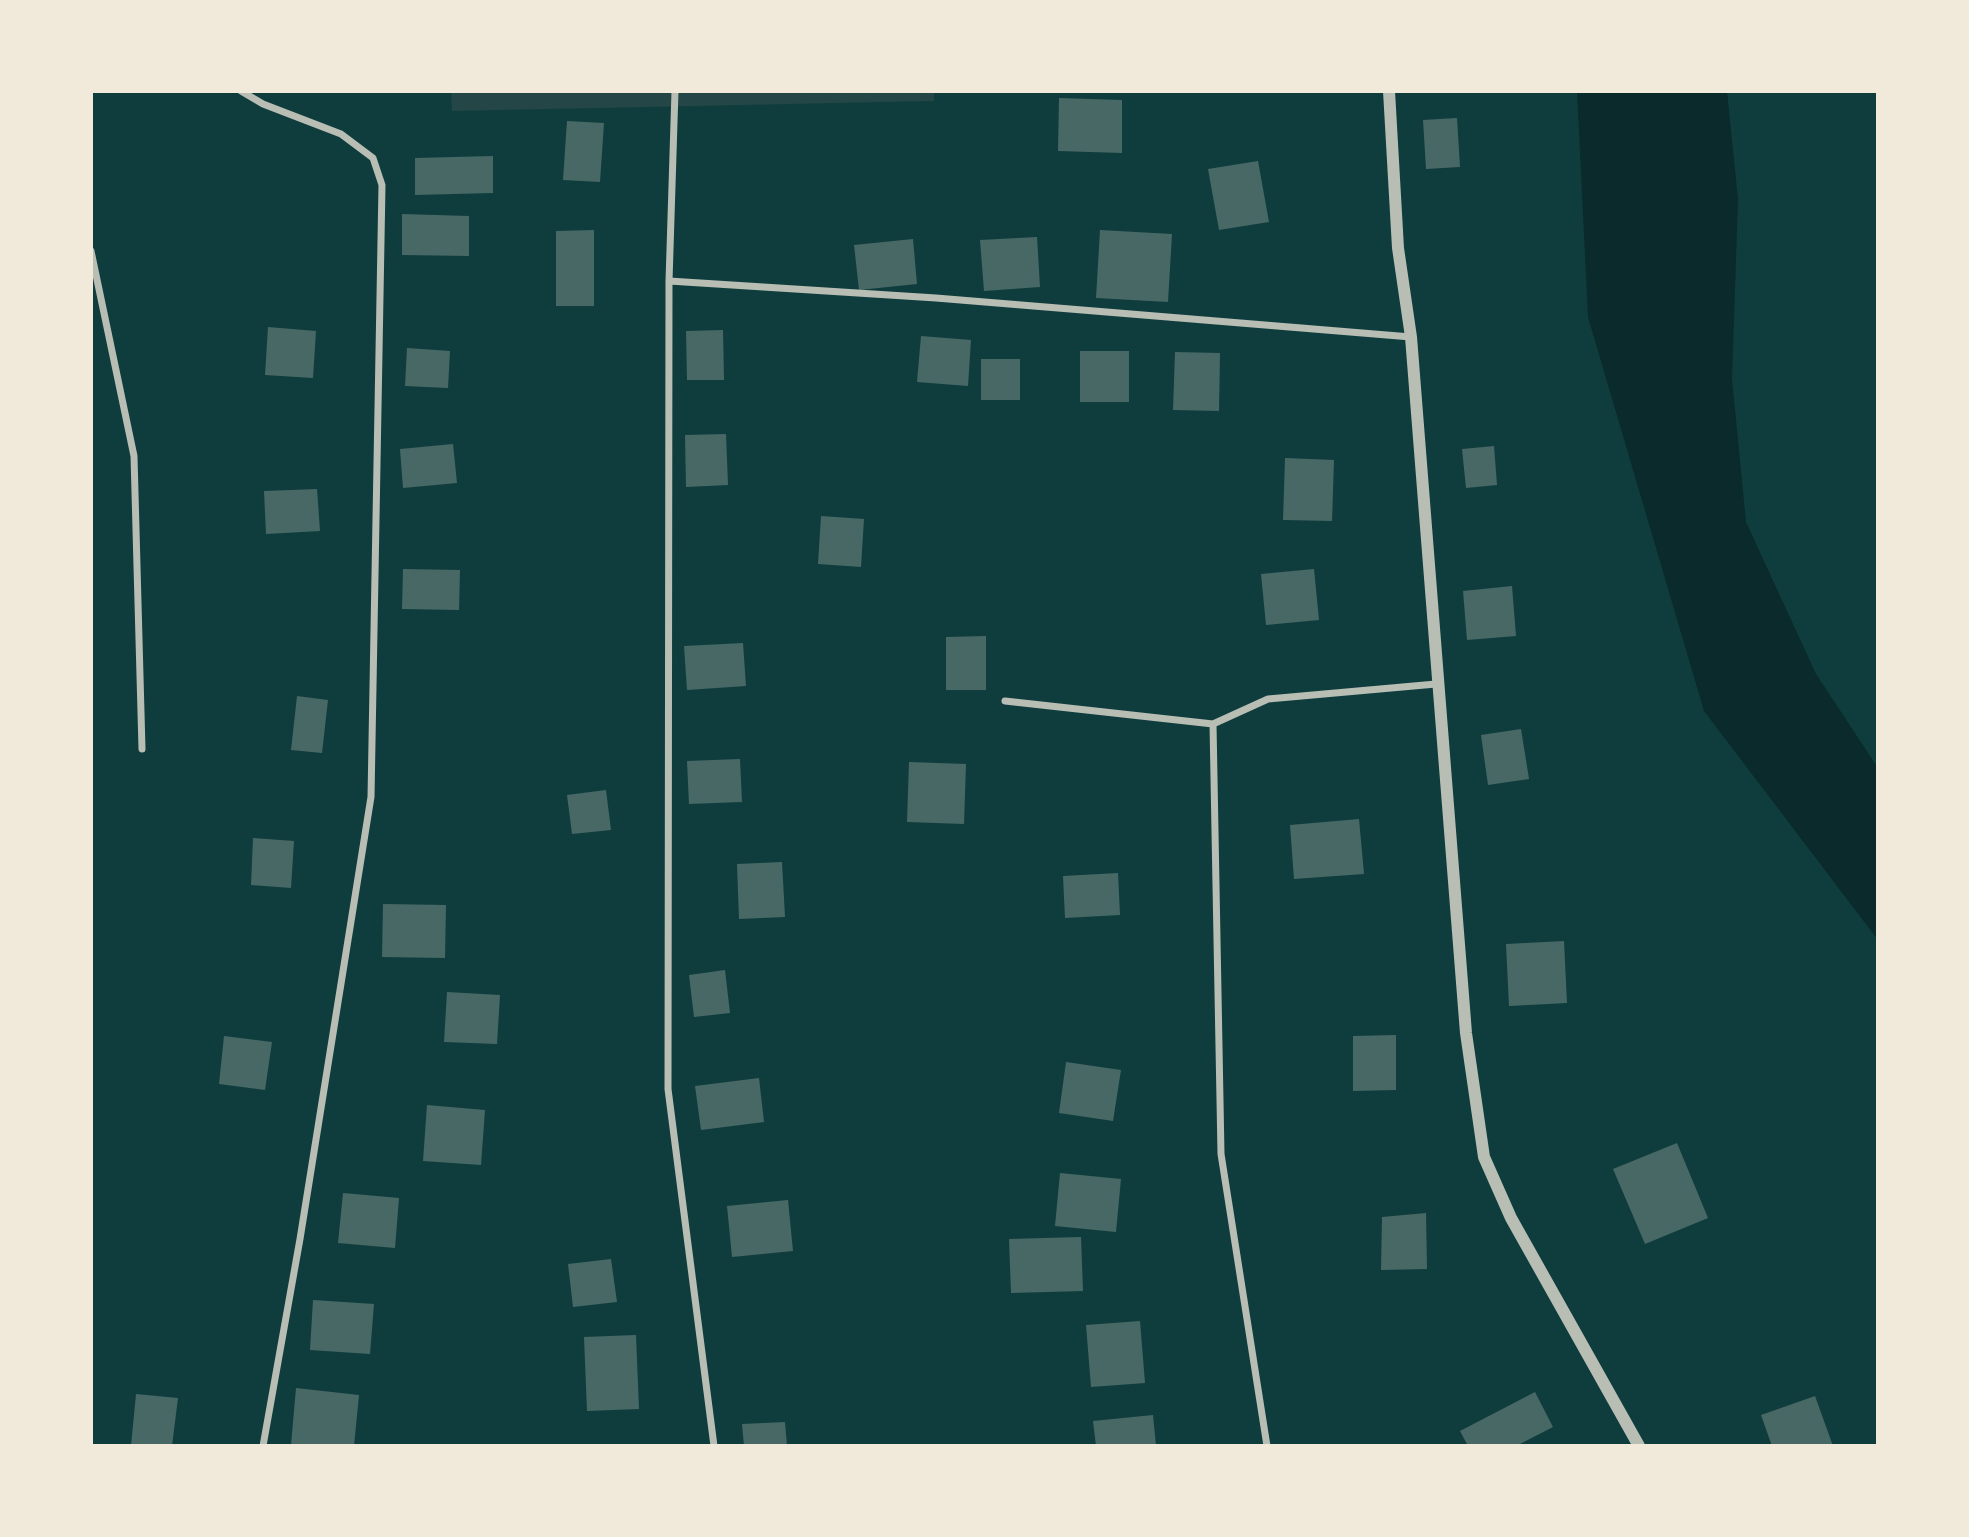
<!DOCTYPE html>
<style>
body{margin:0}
#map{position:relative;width:1969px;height:1537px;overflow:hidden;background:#0f3d3e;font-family:"IBM Plex Serif",serif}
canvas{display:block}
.frame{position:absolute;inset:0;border:93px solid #f1e9da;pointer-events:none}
</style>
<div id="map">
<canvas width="1969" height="1537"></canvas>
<div class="frame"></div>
</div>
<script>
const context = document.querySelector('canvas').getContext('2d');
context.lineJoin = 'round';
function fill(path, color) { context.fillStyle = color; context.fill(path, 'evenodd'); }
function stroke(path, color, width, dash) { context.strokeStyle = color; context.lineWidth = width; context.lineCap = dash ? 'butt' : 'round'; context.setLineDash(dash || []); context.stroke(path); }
fill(new Path2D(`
 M 451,91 L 934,91 L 934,101 L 452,111 Z`), '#244646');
fill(new Path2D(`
 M 1577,91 L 1727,91 L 1738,199 L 1732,379 L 1746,522 L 1816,674 L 1878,768 L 1878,940 L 1704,711 L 1588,317 Z`), '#0a2a2b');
fill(new Path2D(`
 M 1059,98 L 1122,100 L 1122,153 L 1058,151 Z
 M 1457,118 L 1460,167 L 1426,169 L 1423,120 Z
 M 567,121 L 604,123 L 600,182 L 563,180 Z
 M 493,156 L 493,193 L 415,195 L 415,158 Z
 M 1258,161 L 1269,222 L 1219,230 L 1208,169 Z
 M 402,214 L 469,216 L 469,256 L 402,255 Z
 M 594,230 L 594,306 L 556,306 L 556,231 Z
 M 1100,230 L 1172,234 L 1168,302 L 1096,298 Z
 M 1037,237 L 1040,287 L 984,291 L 980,240 Z
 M 913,239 L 917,284 L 859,290 L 854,245 Z
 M 268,327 L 316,331 L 313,378 L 265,375 Z
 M 723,330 L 724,380 L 687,380 L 686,331 Z
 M 921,336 L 971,340 L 968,386 L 917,382 Z
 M 407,348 L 450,351 L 448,388 L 405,386 Z
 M 1080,351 L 1129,351 L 1129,402 L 1080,402 Z
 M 1175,352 L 1220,353 L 1219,411 L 1173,410 Z
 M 981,359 L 1020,359 L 1020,400 L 981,400 Z
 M 726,434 L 728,485 L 686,487 L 685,435 Z
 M 453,444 L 457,483 L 403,488 L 400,449 Z
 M 1494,446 L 1497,485 L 1466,488 L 1462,449 Z
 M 1285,458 L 1334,460 L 1332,521 L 1283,520 Z
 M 317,489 L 320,531 L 266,534 L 264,491 Z
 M 821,516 L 864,519 L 861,567 L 818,564 Z
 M 403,569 L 460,570 L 459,610 L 402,609 Z
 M 1314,569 L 1319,620 L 1266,625 L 1261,574 Z
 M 1512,586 L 1516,636 L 1467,640 L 1463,591 Z
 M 986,636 L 986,690 L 946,690 L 946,637 Z
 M 743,643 L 746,686 L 687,690 L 684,646 Z
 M 297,696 L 328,700 L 322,753 L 291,750 Z
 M 1521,729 L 1529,779 L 1488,785 L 1481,735 Z
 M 740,759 L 742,802 L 689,804 L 687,761 Z
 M 909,762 L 966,764 L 964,824 L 907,822 Z
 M 606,790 L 611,830 L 572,834 L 567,795 Z
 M 1359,819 L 1364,874 L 1294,879 L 1290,825 Z
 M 253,838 L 294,841 L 291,888 L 251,885 Z
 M 782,862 L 785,917 L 739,919 L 737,864 Z
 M 1118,873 L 1120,915 L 1065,918 L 1063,876 Z
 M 383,904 L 446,905 L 445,958 L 382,957 Z
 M 1564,941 L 1567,1003 L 1509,1006 L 1506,944 Z
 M 725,970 L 730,1013 L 694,1017 L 689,975 Z
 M 447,992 L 500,995 L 497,1044 L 444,1042 Z
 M 1396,1035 L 1396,1090 L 1353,1091 L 1353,1036 Z
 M 224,1036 L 272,1042 L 265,1090 L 219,1084 Z
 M 1066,1062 L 1121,1070 L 1113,1121 L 1059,1113 Z
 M 759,1078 L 764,1122 L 701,1130 L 695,1086 Z
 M 427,1105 L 485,1110 L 481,1165 L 423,1161 Z
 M 1677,1143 L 1708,1218 L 1645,1244 L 1613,1169 Z
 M 1060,1173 L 1121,1179 L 1116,1232 L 1055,1226 Z
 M 343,1193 L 399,1198 L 395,1248 L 338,1243 Z
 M 788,1200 L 793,1251 L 732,1257 L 727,1206 Z
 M 1426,1213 L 1427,1269 L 1381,1270 L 1382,1217 Z
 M 1081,1237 L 1083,1291 L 1011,1293 L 1009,1239 Z
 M 611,1259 L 617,1302 L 573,1307 L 568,1264 Z
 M 313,1300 L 374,1304 L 370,1354 L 310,1350 Z
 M 1140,1321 L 1145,1383 L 1091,1387 L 1086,1325 Z
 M 636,1335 L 639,1409 L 587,1411 L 584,1337 Z
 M 296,1388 L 359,1395 L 354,1446 L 291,1445 Z
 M 1535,1392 L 1553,1427 L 1516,1446 L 1468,1446 L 1460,1431 Z
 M 136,1394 L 178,1398 L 172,1446 L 131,1446 Z
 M 1815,1396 L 1833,1446 L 1772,1446 L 1761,1415 Z
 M 1153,1415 L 1156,1446 L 1096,1446 L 1093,1421 Z
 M 785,1422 L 787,1446 L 744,1446 L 742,1424 Z`), '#486865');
stroke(new Path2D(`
 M 241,91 L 263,104 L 341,134 L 373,158 L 382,185 L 371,797 L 300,1239 L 263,1446
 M 675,91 L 669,281 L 668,1089 L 714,1446
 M 91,251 L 134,456 L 142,749
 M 669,281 L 936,298 L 1411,337
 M 1005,701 L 1213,724 L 1268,699 L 1436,684
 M 1213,724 L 1221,1154 L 1267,1446`), '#b8beb3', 7);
stroke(new Path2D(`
 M 1389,91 L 1398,248 L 1411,337 L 1466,1033 L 1484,1157 L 1511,1218 L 1639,1446`), '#b8beb3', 12);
</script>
